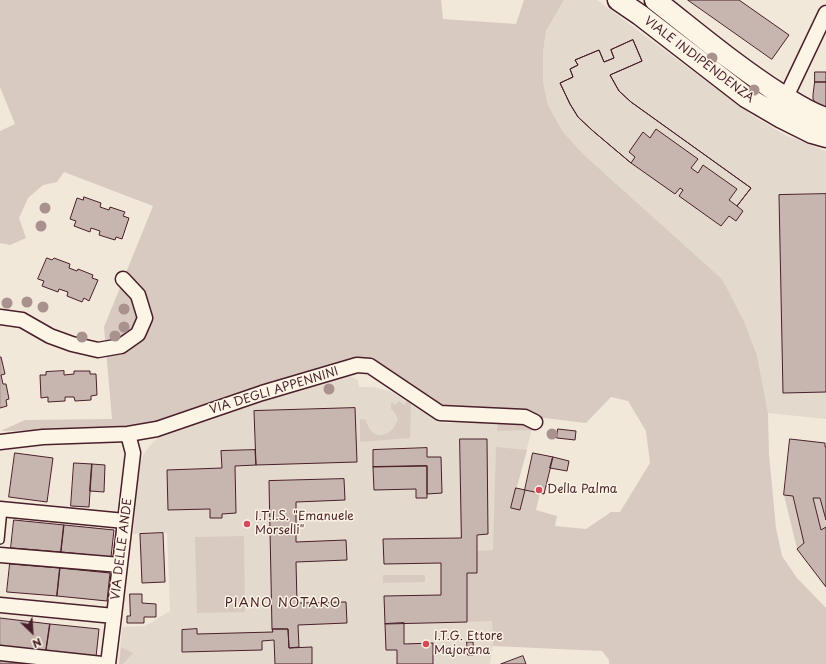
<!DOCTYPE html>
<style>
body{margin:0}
#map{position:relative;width:826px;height:664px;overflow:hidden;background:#f1e8da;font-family:"Playpen Sans",sans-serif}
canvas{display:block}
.north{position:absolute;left:12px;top:612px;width:40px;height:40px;-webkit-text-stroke:3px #fcf5e5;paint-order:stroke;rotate:155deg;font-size:11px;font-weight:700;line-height:16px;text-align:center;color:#4a1f2b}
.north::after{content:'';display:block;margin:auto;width:14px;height:18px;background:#4a1f2b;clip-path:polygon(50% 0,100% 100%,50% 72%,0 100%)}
</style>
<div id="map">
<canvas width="826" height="664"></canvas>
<div class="north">N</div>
</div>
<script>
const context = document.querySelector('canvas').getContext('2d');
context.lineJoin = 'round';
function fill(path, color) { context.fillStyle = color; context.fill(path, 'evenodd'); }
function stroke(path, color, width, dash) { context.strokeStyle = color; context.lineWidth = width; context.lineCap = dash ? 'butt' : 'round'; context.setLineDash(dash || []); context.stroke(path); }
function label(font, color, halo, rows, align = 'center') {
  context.font = font + ' "Playpen Sans",sans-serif'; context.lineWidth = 3; context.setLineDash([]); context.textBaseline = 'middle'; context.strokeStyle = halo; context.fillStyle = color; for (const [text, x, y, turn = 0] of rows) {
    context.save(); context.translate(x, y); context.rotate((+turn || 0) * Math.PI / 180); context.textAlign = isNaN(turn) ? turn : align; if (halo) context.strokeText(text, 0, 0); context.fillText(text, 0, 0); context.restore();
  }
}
fill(new Path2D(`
 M 564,0 L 597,0 L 753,116 L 785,135 L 826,151 L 826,419 L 768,413 L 757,355 L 744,321 L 722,279 L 583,154 L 563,132 L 548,105 L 543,82 L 543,53 L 546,31 Z
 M 336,376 L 350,376 L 358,380 L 359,387 L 373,387 L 390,391 L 438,422 L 447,423 L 523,423 L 532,430 L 511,508 L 492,621 L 493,646 L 490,664 L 119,664 L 122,627 L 145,626 L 170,611 L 167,533 L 133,534 L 139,466 L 143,455 L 153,442 L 163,434 Z`), '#e4d9cd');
fill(new Path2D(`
 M 0,0 L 441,0 L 443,19 L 516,24 L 524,0 L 564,0 L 546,31 L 543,53 L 543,82 L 548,105 L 563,132 L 583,154 L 722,279 L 744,321 L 757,355 L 768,413 L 769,454 L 776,528 L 782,556 L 797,578 L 826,608 L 826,664 L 609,664 L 609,660 L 602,651 L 493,646 L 492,621 L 467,622 L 467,573 L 477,573 L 477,551 L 493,550 L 496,447 L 527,450 L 511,508 L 520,510 L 525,490 L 540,493 L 536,510 L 557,516 L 555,526 L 586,529 L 611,512 L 620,512 L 650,463 L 646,431 L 628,401 L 611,397 L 586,423 L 444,406 L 364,361 L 141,428 L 1,431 L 25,420 L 112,419 L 104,327 L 153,206 L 64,172 L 57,182 L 43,185 L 28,198 L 19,218 L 26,238 L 10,245 L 0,243 L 0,131 L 15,124 L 0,87 Z
 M 399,401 L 404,405 L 407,401 L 411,404 L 410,438 L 360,442 L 360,419 L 366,420 C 371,442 391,439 398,419 L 395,413 L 391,409 L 391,402 L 395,405 Z
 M 498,423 L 523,423 L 532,430 L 497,431 Z
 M 784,495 L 793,496 L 804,543 L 797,549 Z
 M 813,498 L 820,498 L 826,520 L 826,527 L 821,530 Z
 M 244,536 L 245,612 L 197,613 L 195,537 Z
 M 383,575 L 425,575 L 425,582 L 383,583 Z
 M 121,647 L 133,653 L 123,664 L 119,664 Z`), '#d8cac0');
const building = new Path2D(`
 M 688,0 L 739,0 L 789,35 L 772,59 Z
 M 633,40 L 642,61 L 610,75 L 619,91 L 631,102 L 751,188 L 737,206 L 729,200 L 737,189 L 703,165 L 698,173 L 691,168 L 698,159 L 656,129 L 650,138 L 643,132 L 629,152 L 635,157 L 631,163 L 593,131 L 578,117 L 570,104 L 560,83 L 573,77 L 570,69 L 578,65 L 575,60 L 599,50 L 604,62 L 614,58 L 611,50 Z
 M 633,40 L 642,61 L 610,75 L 619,91 L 631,102 L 751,188 L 737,206 L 743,211 L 736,221 L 729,216 L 721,226 L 679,196 L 683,190 L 680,188 L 675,194 L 631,163 L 593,131 L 578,117 L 570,104 L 560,83 L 573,77 L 570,69 L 578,65 L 575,60 L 599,50 L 604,62 L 614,58 L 611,50 Z
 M 815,72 L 826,72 L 826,82 L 815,82 Z
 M 815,82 L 826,82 L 826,107 L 822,108 L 816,104 L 813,99 L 813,95 Z
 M 826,194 L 826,392 L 783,393 L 779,195 Z
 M 84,197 L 101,203 L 100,207 L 109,210 L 110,207 L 125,212 L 123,216 L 129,218 L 122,239 L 116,237 L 115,240 L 99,235 L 100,231 L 91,228 L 90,232 L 74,226 L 76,221 L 70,219 L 77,198 L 83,200 Z
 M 47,258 L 52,260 L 54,258 L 70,264 L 69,268 L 77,271 L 78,269 L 93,275 L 92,278 L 98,280 L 89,301 L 84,298 L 82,302 L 67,296 L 68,292 L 59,289 L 58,292 L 42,286 L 44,281 L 38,279 Z
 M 0,357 L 1,357 L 5,374 L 1,375 L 3,384 L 6,384 L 9,399 L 6,400 L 7,406 L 0,408 Z
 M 64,371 L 64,375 L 74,374 L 74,371 L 90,371 L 90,374 L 96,374 L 97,395 L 91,396 L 91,400 L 75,401 L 74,397 L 65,397 L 65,401 L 48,402 L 48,397 L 41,398 L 40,375 L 46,375 L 46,372 Z
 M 355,408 L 357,462 L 256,465 L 254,411 Z
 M 558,429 L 576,431 L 575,440 L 557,438 Z
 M 460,439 L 487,439 L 488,534 L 477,535 L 477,573 L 467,573 L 467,622 L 385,624 L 384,596 L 441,595 L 441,563 L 384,564 L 383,539 L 461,538 Z
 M 790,439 L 825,443 L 825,447 L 826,447 L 826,520 L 820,498 L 813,498 L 821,530 L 826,527 L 826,587 L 797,549 L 804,543 L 793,496 L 784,495 Z
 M 427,448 L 427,457 L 441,457 L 442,493 L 427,494 L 427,466 L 373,467 L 373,450 Z
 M 255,450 L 256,465 L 235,466 L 236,513 L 222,514 L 222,518 L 210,518 L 210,509 L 168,510 L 167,470 L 222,468 L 221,451 Z
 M 15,453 L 53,458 L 47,502 L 9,497 Z
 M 533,453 L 553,457 L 544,494 L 525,490 Z
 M 553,457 L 569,461 L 567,471 L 550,468 Z
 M 74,463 L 92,464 L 89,507 L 71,506 Z
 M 92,464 L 105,465 L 104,492 L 90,491 Z
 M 427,466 L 427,498 L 416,498 L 416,489 L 374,490 L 373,467 Z
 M 344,479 L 345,500 L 296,502 L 296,542 L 346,540 L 347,560 L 296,562 L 297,603 L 346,602 L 347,623 L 298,625 L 299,647 L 289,648 L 288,629 L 272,629 L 269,481 Z
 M 516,488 L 525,490 L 520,510 L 511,508 Z
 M 14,520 L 64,525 L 61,552 L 11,548 Z
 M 64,525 L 114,530 L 111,557 L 61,552 Z
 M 163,533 L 165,582 L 142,583 L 140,534 Z
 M 10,564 L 60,568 L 57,596 L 7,592 Z
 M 60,568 L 110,573 L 107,601 L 57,596 Z
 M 130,594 L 142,594 L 142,603 L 156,604 L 156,617 L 144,617 L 144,623 L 127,623 L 127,616 L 130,616 Z
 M 0,618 L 50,624 L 46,651 L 0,646 Z
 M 404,623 L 404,644 L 433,643 L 433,664 L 397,664 L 397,650 L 386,650 L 385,624 Z
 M 50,624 L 99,629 L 96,657 L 46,651 Z
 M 197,629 L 197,634 L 273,632 L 272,629 L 288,629 L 289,648 L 312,647 L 312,664 L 275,664 L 274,640 L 262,641 L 262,650 L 182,652 L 182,630 Z
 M 467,642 L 473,642 L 474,655 L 468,655 Z
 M 523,656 L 526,664 L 501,664 Z
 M 0,659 L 48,664 L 0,664 Z`);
fill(building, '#c7b6af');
stroke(building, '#4a1f2b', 1);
const lane = new Path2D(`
 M 0,540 L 3,509`);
const street = new Path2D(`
 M 786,97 L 826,13
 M 0,317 L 22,320 L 50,336 L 72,344 L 98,350 L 121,346 L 138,334 L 145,318 L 138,295 L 123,279
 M 0,442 L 43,437 L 128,434 L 157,429 L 262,393 L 357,365 L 370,366 L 440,413 L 525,417 L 535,422
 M 0,509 L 125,521
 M 0,555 L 120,565
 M 0,605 L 114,616
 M 0,653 L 102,664
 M 108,664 L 114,616 L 133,453 L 128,434`);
const secondary = new Path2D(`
 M 618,0 L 640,15 L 746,97 L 782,118 L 812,133 L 826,137
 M 655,0 C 696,32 736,66 780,94 C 795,103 809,113 826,118`);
stroke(lane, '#4a1f2b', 10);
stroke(street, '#4a1f2b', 17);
stroke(secondary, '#4a1f2b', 23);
stroke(lane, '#fcf5e5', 7);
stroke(street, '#fcf5e5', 14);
stroke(secondary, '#fcf5e5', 20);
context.fillStyle = '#a9918e';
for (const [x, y] of [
 [712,58],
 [754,90],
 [45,208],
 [41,226],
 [27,302],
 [7,303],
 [43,307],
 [124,309],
 [124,327],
 [115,336],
 [82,337],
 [329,389],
 [552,434]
]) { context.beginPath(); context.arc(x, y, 5.5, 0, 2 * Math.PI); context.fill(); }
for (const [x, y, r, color] of [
 [539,490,4,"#d1495b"],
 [247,524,4,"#d1495b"],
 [426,644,4,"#d1495b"]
]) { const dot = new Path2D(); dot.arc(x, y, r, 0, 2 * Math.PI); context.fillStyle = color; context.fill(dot); stroke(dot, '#fcf5e5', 1.5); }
label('12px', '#4a1f2b', '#fcf5e5', [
 ["VIALE INDIPENDENZA",699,60,37],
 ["VIA DEGLI APPENNINI",274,391,-17],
 ["VIA DELLE ANDE",122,549,-83]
]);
label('12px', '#4a1f2b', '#fcf5e5', [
 ["Della Palma",547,490],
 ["I.T.I.S. \"Emanuele",255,517],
 ["Morselli\"",255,531],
 ["I.T.G. Ettore",434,637],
 ["Majorana",434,651]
], 'left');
context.letterSpacing = '1px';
label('13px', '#4a1f2b', '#fcf5e5', [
 ["PIANO NOTARO",283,603]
]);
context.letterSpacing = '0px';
</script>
